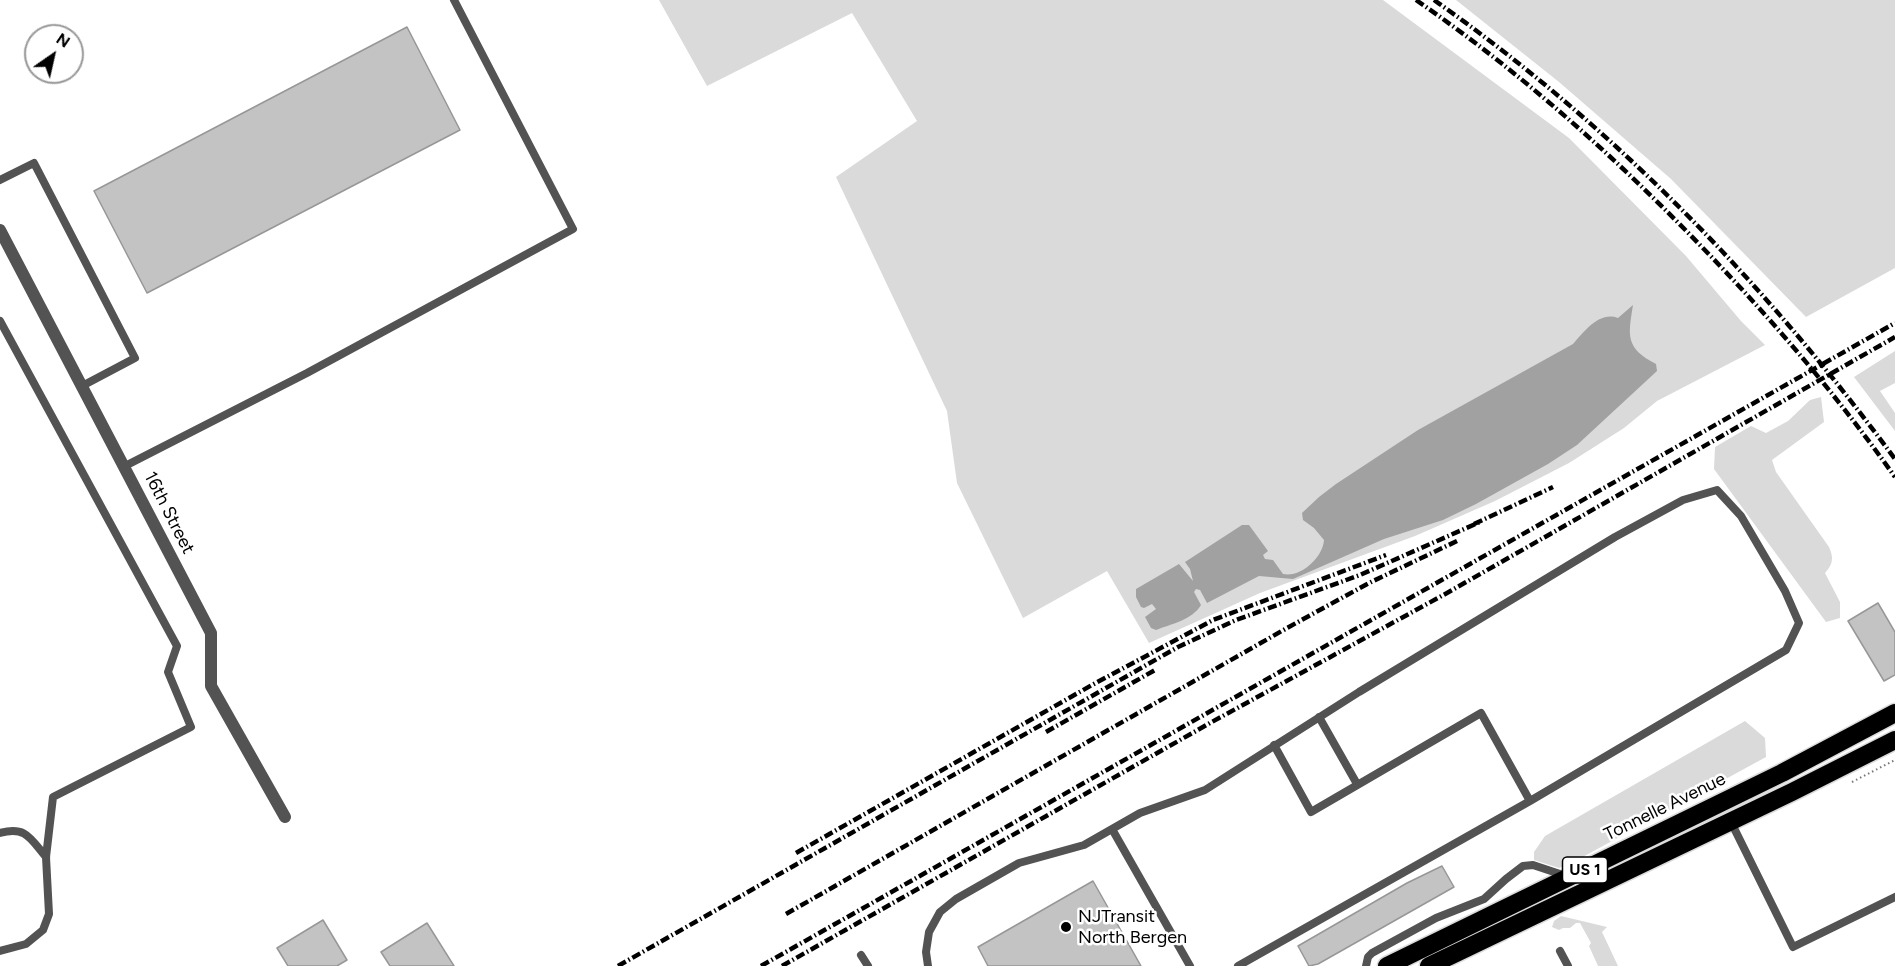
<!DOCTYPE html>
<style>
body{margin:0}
#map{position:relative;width:1895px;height:966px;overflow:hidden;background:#fff;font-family:Figtree,sans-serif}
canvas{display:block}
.north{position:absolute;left:24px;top:24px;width:60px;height:60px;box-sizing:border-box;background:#fff;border:2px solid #999;border-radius:50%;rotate:34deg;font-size:16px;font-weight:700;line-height:24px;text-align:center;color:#000}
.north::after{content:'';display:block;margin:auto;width:21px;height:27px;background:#000;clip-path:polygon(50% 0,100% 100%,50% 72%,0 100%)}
</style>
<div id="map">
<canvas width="1895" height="966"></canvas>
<div class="north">N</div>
</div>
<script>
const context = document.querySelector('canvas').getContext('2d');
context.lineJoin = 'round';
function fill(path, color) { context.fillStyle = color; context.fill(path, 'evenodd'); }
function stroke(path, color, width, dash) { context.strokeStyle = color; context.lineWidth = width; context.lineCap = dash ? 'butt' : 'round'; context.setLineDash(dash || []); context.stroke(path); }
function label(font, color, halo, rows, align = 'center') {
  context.font = font + ' Figtree,sans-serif'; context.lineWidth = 5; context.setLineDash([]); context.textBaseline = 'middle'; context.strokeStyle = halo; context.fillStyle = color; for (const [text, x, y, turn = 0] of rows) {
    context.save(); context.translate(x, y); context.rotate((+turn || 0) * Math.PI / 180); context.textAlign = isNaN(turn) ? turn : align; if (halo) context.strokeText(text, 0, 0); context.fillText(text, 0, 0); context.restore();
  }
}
fill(new Path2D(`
 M 659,0 L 1383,0 L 1569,138 L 1686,256 L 1741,321 L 1765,345 L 1657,401 L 1624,428 L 1569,463 L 1495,501 L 1415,536 L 1260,593 L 1149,643 L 1107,571 L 1023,618 L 957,483 L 947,411 L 836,177 L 917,121 L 852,13 L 707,86 Z
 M 1456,0 L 1895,0 L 1895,268 L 1806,317 L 1671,179 L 1559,82 Z
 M 1895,351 L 1895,383 L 1880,391 L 1895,413 L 1895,431 L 1854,377 Z
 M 1821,397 L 1824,422 L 1772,460 L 1776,472 L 1829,547 C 1834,558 1833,564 1825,573 L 1840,602 L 1840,618 L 1826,622 L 1714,469 L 1715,447 L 1751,426 L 1766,433 L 1788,421 L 1810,400 Z
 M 1745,721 L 1765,738 L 1766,757 L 1568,865 L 1559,868 L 1534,860 L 1534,852 L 1545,836 Z
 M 1561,916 L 1607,927 L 1602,932 L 1618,966 L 1598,966 L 1589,946 L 1591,943 L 1580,923 L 1576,923 L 1570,928 L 1563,928 L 1559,930 L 1552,927 L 1554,921 Z`), '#dadada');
fill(new Path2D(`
 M 1633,305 C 1628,336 1625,348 1656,364 L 1657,371 L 1577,445 L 1548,464 L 1476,504 L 1443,520 L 1384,539 L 1293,579 L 1259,576 L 1207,603 L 1200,590 L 1196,589 L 1194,592 L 1201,605 C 1192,620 1171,624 1156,630 L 1151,628 L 1145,617 L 1156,609 L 1152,604 L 1144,608 L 1141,607 L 1136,597 L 1136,589 L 1179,564 L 1193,581 L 1190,569 L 1185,562 L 1242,525 L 1249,525 L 1268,551 L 1263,555 L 1265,559 L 1273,560 L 1283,574 C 1301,578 1323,557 1324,540 L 1314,528 L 1303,520 L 1302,513 L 1319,497 L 1336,484 L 1418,430 L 1573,344 C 1584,332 1599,311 1618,318 Z`), '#a1a1a1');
const building = new Path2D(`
 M 407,27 L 460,130 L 147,293 L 94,191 Z
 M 1878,603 L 1895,632 L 1895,675 L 1884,681 L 1848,621 Z
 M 1442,866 L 1454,887 L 1318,964 L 1309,966 L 1298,946 L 1407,883 Z
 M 1093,881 L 1141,966 L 988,966 L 978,947 Z
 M 323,920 L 347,960 L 337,966 L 288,966 L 277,948 Z
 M 427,923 L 454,966 L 390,966 L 381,952 Z`);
fill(building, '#c3c3c3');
stroke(building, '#979797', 1.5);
const highway = new Path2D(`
 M 1387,966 L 1782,773 L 1895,713
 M 1429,966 L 1792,792 L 1895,740`);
stroke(highway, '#dbdbdb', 21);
stroke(new Path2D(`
 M 1852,782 L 1895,760`), '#757575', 2, [1.5, 3]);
stroke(new Path2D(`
 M 0,180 L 34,163 L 135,358 L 82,386
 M 0,321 L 177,646 L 168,672 L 191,727 L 53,797 L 46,857 L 49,914 L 43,930 L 26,944 L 0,951
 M 125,466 L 307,373 L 573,229 L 454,0
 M 1319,717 L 1357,784
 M 1274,745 L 1311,812 L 1481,713 L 1530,801
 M 1731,822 L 1793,947 L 1895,897
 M 1112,829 L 1140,813 L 1205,790 L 1359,692 L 1615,537 L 1683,500 L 1717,490 L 1741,516 L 1785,591 L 1799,623 L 1786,650 L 1530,801 L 1238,966
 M 0,833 C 26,826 30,838 46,857
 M 1560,951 L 1568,966
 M 861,955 L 868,966
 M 928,966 L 926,952 L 929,932 L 940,912 L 956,899 L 1019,863 L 1084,845 L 1112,829 L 1190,966
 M 1366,966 L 1368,957 L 1372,953 L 1436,918 L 1484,899 L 1506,879 L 1523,866 L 1533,865 L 1566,876`), '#535353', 8);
stroke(new Path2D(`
 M 0,230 L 211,633 L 211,686 L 285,817`), '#535353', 12);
stroke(highway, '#000', 18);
stroke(new Path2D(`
 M 1416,0 C 1519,71 1612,154 1699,244 C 1770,317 1836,394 1895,477
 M 1434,0 C 1612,125 1766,284 1895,459
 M 1474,524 L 1553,487
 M 1046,732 L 1155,670
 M 796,853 L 1092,685 L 1213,620 L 1386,555
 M 786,914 L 1287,628 L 1369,583 L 1457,541
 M 618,966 L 1178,647 L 1236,620 L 1360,575 L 1480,522
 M 761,966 L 1895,323
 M 782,966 L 1210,723 L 1447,593 L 1895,337`), '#000', 4.5, [9, 3, 1.5, 3]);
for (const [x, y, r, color] of [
 [1066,927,6,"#000"]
]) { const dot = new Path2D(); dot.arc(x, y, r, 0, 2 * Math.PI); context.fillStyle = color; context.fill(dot); stroke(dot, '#fff', 2); }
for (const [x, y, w] of [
 [1585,870,45]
]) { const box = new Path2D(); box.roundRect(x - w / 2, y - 13, w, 26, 4.5); context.fillStyle = '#fff'; context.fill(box); stroke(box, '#000', 1.5); }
label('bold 16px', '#000', null, [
 ["US 1",1585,870]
]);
label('18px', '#000', '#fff', [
 ["16th Street",169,513,63],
 ["Tonnelle Avenue",1665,807,-26]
]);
label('18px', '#000', '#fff', [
 ["NJTransit",1078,917],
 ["North Bergen",1078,938]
], 'left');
</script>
